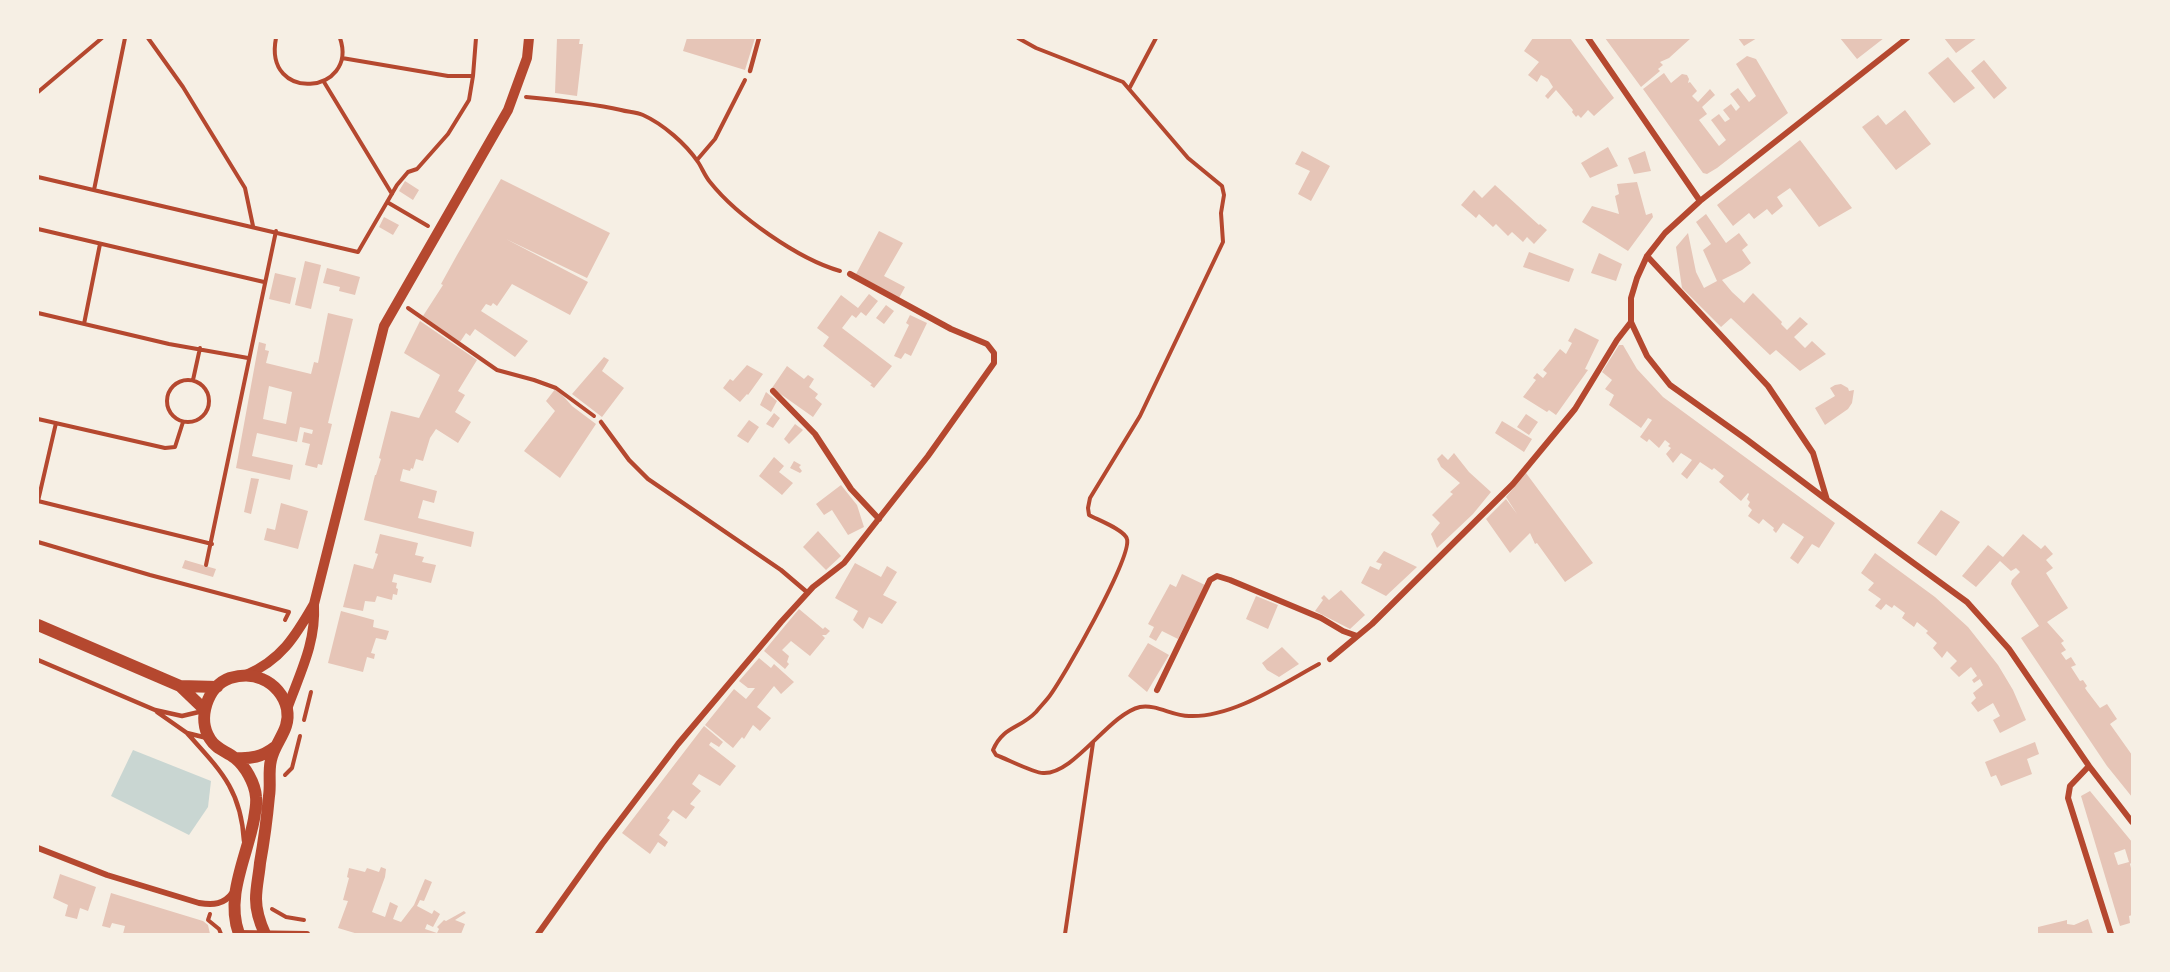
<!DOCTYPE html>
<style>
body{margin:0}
#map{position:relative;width:2170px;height:972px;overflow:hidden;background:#f6efe4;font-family:Spectral,serif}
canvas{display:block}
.frame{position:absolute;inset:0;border:39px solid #f6efe4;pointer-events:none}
</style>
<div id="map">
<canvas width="2170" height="972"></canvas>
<div class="frame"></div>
</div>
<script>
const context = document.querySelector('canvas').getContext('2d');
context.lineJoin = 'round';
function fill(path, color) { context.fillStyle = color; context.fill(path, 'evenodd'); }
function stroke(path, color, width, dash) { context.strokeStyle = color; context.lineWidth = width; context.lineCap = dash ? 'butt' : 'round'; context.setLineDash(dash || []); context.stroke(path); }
fill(new Path2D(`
 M 133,750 L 211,781 L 208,807 L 189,835 L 111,796 Z`), '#c9d6d2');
fill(new Path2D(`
 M 557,38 L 580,38 L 579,44 L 583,44 L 577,96 L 555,93 Z
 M 687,38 L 755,38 L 745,70 L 683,51 Z
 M 1533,38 L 1570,38 L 1614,98 L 1594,116 L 1588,110 L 1581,118 L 1578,115 L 1576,117 L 1572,112 L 1573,110 L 1556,90 L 1548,99 L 1545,96 L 1553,87 L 1548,79 L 1541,75 L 1537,82 L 1528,75 L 1539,62 L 1524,51 Z
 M 1605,38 L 1691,38 L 1669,58 L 1660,62 L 1663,65 L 1658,69 L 1660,71 L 1641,87 Z
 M 1738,38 L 1757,38 L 1744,46 Z
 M 1840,38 L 1884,38 L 1857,59 Z
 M 1944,38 L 1977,38 L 1956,53 Z
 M 1747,56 L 1756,59 L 1788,113 L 1717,168 L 1707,174 L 1703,173 L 1643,89 L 1664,73 L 1671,83 L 1682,74 L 1687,75 L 1689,79 L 1688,83 L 1690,82 L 1697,91 L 1692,96 L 1698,102 L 1710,89 L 1715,95 L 1702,107 L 1707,114 L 1699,120 L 1719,146 L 1726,140 L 1711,120 L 1719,114 L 1725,122 L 1730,119 L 1723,110 L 1731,104 L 1736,111 L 1740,107 L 1730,94 L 1738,88 L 1749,102 L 1756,96 L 1736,64 Z
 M 1948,57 L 1975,88 L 1954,103 L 1928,73 Z
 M 1984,60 L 2007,88 L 1994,99 L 1971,71 Z
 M 1905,110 L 1931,144 L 1896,170 L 1862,127 L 1878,115 L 1886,125 Z
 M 1800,140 L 1852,208 L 1819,227 L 1790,188 L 1777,197 L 1783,206 L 1772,215 L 1767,209 L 1754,219 L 1749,213 L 1733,226 L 1717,205 Z
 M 1608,147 L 1618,166 L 1590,178 L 1581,163 Z
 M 1302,151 L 1330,166 L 1311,201 L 1298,194 L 1310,171 L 1295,164 Z
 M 1645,151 L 1651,171 L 1634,174 L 1628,158 Z
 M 501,179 L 610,233 L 587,278 L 506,239 L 588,282 L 570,315 L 512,284 L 497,306 L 493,303 L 491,306 L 486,304 L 481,311 L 528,341 L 515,357 L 475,329 L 470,336 L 466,333 L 460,342 L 423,316 L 443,285 L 441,284 L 457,255 Z
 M 405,181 L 419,190 L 413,200 L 399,191 Z
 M 1637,182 L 1646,215 L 1652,213 L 1653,217 L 1628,251 L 1582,222 L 1592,206 L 1619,214 L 1615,196 L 1619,194 L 1617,184 Z
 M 1495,185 L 1539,225 L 1540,224 L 1547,230 L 1534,244 L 1527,237 L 1523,242 L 1512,232 L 1508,236 L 1496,224 L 1493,227 L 1479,214 L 1476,218 L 1461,205 L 1474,190 L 1482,198 Z
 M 1706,214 L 1726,243 L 1739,233 L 1748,245 L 1742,250 L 1751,263 L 1742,270 L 1722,280 L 1732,292 L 1744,303 L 1753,293 L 1782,322 L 1781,324 L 1787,330 L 1800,317 L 1808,324 L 1794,337 L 1805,348 L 1812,341 L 1826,354 L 1800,371 L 1776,350 L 1770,355 L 1731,318 L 1721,327 L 1682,288 L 1676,247 L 1688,233 L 1696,272 L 1704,288 L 1717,281 L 1703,250 L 1711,244 L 1696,222 Z
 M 384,217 L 399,225 L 393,235 L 379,227 Z
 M 879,231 L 903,243 L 884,276 L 905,287 L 899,298 L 856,274 Z
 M 1529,252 L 1574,269 L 1569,282 L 1523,267 Z
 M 1599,253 L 1622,264 L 1616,281 L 1591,273 Z
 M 305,261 L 321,265 L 311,309 L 295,305 Z
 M 327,268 L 360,277 L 355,295 L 339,291 L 340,287 L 323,283 Z
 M 275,273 L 296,278 L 290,304 L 269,299 Z
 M 869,294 L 878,301 L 866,316 L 861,312 L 856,318 L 852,315 L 842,328 L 892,366 L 874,388 L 870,385 L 872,384 L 823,346 L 829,337 L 817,328 L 841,295 L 858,308 Z
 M 886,305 L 894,311 L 884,324 L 876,318 Z
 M 328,313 L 353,319 L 329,419 L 328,423 L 332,424 L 322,465 L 318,464 L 317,468 L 305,465 L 310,444 L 302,442 L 304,432 L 312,434 L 313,430 L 300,427 L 297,442 L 257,433 L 252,456 L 293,465 L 290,480 L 236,468 L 259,342 L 266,344 L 265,350 L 269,351 L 266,363 L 311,374 L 314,362 L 318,363 ZM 269,386 L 292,392 L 286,424 L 263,419 Z
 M 910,315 L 927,323 L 911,356 L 905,353 L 901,359 L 894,356 L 909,325 L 906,323 Z
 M 420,321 L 477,360 L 458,391 L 465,395 L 455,412 L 471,422 L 458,443 L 436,429 L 430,438 L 423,461 L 416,459 L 413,469 L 411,468 L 410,471 L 403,469 L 400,481 L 437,491 L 434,503 L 423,500 L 418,518 L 474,532 L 471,547 L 364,520 L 375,475 L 376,475 L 381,459 L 379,458 L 391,411 L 419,418 L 440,375 L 404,353 Z
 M 1575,328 L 1599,340 L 1585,369 L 1588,370 L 1556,415 L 1549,410 L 1547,412 L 1523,397 L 1536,380 L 1533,378 L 1537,373 L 1543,378 L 1547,373 L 1543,370 L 1560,349 L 1566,354 L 1572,343 L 1568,341 Z
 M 1619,345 L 1623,345 L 1637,369 L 1663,397 L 1835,523 L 1819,548 L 1812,544 L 1798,564 L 1790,558 L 1804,537 L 1783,523 L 1776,533 L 1773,530 L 1774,528 L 1763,519 L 1759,524 L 1748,516 L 1752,510 L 1748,506 L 1750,502 L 1747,499 L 1749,494 L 1748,493 L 1741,501 L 1719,482 L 1724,476 L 1714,468 L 1712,470 L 1700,462 L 1687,479 L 1681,474 L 1692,460 L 1681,453 L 1673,463 L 1666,454 L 1671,448 L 1668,446 L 1670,444 L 1665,440 L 1659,448 L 1649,439 L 1647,442 L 1640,437 L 1652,420 L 1648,418 L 1641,428 L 1609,405 L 1614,395 L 1605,389 L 1612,380 L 1602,372 Z
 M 604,357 L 609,360 L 602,371 L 624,388 L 602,417 L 572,394 Z
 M 747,365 L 763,374 L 748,395 L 747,394 L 740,402 L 723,388 L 730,379 L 733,381 Z
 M 787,366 L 804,379 L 808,375 L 814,379 L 809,387 L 818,394 L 815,398 L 822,404 L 813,417 L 772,388 Z
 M 1841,384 L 1848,388 L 1849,391 L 1854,390 L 1852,403 L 1848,409 L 1825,425 L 1815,408 L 1835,396 L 1830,388 L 1835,385 Z
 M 556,388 L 572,406 L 596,424 L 560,478 L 524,451 L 555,411 L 546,401 Z
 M 766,392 L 777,401 L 771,412 L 760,405 Z
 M 774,413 L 780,418 L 773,428 L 766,424 Z
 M 1526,414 L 1538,422 L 1529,435 L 1517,427 Z
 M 749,420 L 759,427 L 748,443 L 737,436 Z
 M 1502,421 L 1532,439 L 1524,452 L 1495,433 Z
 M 795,424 L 803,430 L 789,444 L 784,439 Z
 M 1454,453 L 1469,472 L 1491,492 L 1473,514 L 1437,548 L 1431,534 L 1440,523 L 1432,515 L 1453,494 L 1450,492 L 1460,483 L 1441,467 L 1437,459 L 1442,454 L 1448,460 Z
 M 774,457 L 784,466 L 779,472 L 793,483 L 782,495 L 759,476 Z
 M 794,461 L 801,465 L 799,467 L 802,471 L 800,473 L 790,468 Z
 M 1526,473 L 1593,563 L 1565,582 L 1537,543 L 1535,544 L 1530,533 L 1510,553 L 1486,519 L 1506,499 L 1517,514 L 1506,497 Z
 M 251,478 L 259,479 L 251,514 L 244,512 Z
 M 841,485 L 857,505 L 864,527 L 848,535 L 832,510 L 824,515 L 816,504 Z
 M 281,503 L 308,511 L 298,549 L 264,540 L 267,528 L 275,530 Z
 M 1941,510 L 1960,522 L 1936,556 L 1917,543 Z
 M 818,531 L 841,556 L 826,570 L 803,547 Z
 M 380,534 L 418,543 L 415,555 L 424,557 L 422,562 L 436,565 L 431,583 L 394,574 L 392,582 L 397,583 L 396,588 L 398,589 L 397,595 L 393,594 L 392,600 L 377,596 L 375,602 L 365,601 L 363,611 L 343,607 L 354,564 L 373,569 L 378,554 L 375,553 Z
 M 2023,534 L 2041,549 L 2045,545 L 2053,554 L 2046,560 L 2053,568 L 2046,573 L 2068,608 L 2047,622 L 2064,641 L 2061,643 L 2066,650 L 2061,653 L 2066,660 L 2071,657 L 2076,665 L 2071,667 L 2080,681 L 2083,680 L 2087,686 L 2085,688 L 2087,691 L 2100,708 L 2107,704 L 2117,719 L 2110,724 L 2132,755 L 2132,797 L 2107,766 L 2021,638 L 2039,626 L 2011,584 L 2012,580 L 2020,572 L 2016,568 L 2011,571 L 2000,561 L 1976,587 L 1962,576 L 1988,545 L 2003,557 Z
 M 1384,551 L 1417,567 L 1386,596 L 1361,583 L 1370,566 L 1379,570 L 1382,564 L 1376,562 Z
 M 1875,553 L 1935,597 L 1968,627 L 1998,665 L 2013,690 L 2026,720 L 2000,733 L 1993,720 L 2000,716 L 1993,703 L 1978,712 L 1971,703 L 1976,698 L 1973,693 L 1983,685 L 1980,679 L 1974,683 L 1972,680 L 1977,676 L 1971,667 L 1959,677 L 1950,668 L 1957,661 L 1947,651 L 1942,658 L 1933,648 L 1937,643 L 1926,633 L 1928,631 L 1917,622 L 1914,627 L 1902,618 L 1905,613 L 1894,605 L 1892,608 L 1886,604 L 1881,610 L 1875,606 L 1881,599 L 1868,590 L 1874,583 L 1861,573 Z
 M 185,560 L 216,569 L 213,577 L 182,568 Z
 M 855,563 L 881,577 L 887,566 L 897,572 L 883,595 L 897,602 L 882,624 L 869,617 L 863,629 L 853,620 L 858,611 L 835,598 Z
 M 1182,574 L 1205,585 L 1178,639 L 1162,631 L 1156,641 L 1149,637 L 1154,627 L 1148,624 L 1170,584 L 1176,587 Z
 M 1341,590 L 1365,615 L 1350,629 L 1315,611 L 1323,600 L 1321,598 L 1324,595 L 1329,600 Z
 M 1256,596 L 1278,605 L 1268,629 L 1246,619 Z
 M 799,609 L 823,629 L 825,627 L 830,631 L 826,635 L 822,635 L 825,638 L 810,656 L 791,641 L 782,650 L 789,656 L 787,662 L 789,664 L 785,669 L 764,651 Z
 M 341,611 L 374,620 L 373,627 L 389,631 L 386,640 L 376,638 L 371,653 L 375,654 L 374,659 L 367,657 L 363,672 L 328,663 Z
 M 1148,643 L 1169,655 L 1147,692 L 1128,676 Z
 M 1282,647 L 1299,664 L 1279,677 L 1267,670 L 1262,663 Z
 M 759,658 L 771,668 L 774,664 L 794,682 L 781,694 L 774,686 L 757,707 L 771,718 L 760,731 L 753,725 L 744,739 L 742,737 L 733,748 L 705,725 L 734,689 L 746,699 L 751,693 L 755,688 L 748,688 L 739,681 Z
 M 704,726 L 723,742 L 719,747 L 711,742 L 709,745 L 736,766 L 720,786 L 699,774 L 692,784 L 701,791 L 690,804 L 695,807 L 686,819 L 673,810 L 667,818 L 670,820 L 659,835 L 668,842 L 665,847 L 658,842 L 650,854 L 622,833 Z
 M 2035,742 L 2039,754 L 2027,759 L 2032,774 L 2001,786 L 1996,775 L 1991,777 L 1985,762 Z
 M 2090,791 L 2132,842 L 2132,862 L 2130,864 L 2132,872 L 2132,915 L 2129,916 L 2130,923 L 2120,926 L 2081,796 ZM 2125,849 L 2129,862 L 2118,865 L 2114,853 Z
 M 381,867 L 386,869 L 385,877 L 372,912 L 385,917 L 390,902 L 398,906 L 393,919 L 401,922 L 414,905 L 425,879 L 432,882 L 424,901 L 420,900 L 417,906 L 432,914 L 434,910 L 440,914 L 433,927 L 427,924 L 425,929 L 437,933 L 439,929 L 437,927 L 444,920 L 446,921 L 464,911 L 466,913 L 455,920 L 465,924 L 461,934 L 358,934 L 338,928 L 348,901 L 343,900 L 349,878 L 347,877 L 349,868 L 365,872 L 367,868 L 379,872 Z
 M 60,874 L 96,887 L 88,911 L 80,908 L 77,919 L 65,916 L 68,905 L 53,898 Z
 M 111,893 L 203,921 L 208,925 L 210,934 L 123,934 L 125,926 L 112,923 L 110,928 L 102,926 Z
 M 2088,919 L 2093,934 L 2038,934 L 2038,927 L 2067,920 L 2067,924 L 2074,925 Z`), '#e6c5b7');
stroke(new Path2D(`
 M 148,38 L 183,87 L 245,188 L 253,226
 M 276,38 C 263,104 359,94 340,38
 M 1018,38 L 1036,48 L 1123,82 L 1188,158 L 1222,186 L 1224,195 L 1221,213 L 1223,242 L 1140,416 L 1090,498 L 1088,508 L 1089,515 C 1098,520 1125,530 1127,539 C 1132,557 1063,679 1048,698 C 1044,703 1040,707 1036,712 C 1020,729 1003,726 993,750 L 996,755 C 1007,759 1034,773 1043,773 C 1074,775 1109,714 1140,707 C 1156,704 1173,716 1189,716 C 1232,718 1282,684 1319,664
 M 342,58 L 448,76 L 473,76
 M 324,82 L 392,194
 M 1129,89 L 1156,38
 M 38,92 L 102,38
 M 526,97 C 558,100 590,103 621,110 C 628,112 636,112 643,115 C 663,124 686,144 698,162 C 702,168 705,176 710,182 C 737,216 798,259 840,271
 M 697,160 L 715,139 L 745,80
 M 38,177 L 358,252 L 397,185 L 408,172 L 417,169 L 448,134 L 469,100 L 473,76 L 476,38
 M 94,190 L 125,38
 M 387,202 L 428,226
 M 38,229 L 264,282
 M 408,308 L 497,370 L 534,380 L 556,388 L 594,416
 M 38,313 L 169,344 L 248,358
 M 84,324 L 100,244
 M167 401a21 21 0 1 1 42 0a21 21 0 1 1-42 0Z
 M 193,380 L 200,348
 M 38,419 L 165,448 L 175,447 L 183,422
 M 38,501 L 212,544
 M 38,501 L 56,423
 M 38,542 L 150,575 L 289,612 L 285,620
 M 206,565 L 276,231
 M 304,720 L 311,692
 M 285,775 L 292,768 L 300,736
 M 272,909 L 286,917 L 304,920
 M 210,914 L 208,920 L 219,929 L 221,934
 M 1065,934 L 1093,743`), '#b5482f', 4);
stroke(new Path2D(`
 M 750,71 L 759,38
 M 601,422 L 629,460 L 648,479 L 781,570 L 808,593
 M 38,660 L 155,710 L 182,716 L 203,711
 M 157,712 L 187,733 L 207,738
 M 187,733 C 220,770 241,789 244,841`), '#b5482f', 4.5);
stroke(new Path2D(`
 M 1588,38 L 1700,201
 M 1907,38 L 1700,201 L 1665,233 L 1647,256 L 1637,278 L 1631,298 L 1631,322 L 1647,356 L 1670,385 L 1746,439 L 1827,500 L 1967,602 L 2009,649 L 2089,766 L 2132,822
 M 1647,256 L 1768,386 L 1813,453 L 1827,500
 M 773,391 L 815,434 L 851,489 L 879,519
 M 1330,659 L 1372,624 L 1513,484 L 1575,409 L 1617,340 L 1631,322
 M 1157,690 L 1210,580 L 1217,576 L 1230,580 L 1321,618 L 1343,631 L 1357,636
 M 2089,766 L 2070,786 L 2068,798 L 2111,934
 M 38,848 L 107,875 L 199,903 C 213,905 224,905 233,892
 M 238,933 L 307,934
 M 538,934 L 602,844 L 678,744 L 781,622 L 813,587 L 844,563 L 928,456 L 994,363 L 994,353 L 987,344 L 951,329 L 850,274`), '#b5482f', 6);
stroke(new Path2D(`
 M 246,675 C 281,660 295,637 314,604 L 384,326 L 508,110 L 527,58 L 529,38
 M 287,709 C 300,673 316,643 314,605`), '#b5482f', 10);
stroke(new Path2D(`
 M 38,625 L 180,686 L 217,687
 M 180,686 L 205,710
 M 235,758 C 251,759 262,757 275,747
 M 239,934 C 225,896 247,857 254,819 C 255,812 257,804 256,797 C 255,783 245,766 235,758 C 226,751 216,749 210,739 C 197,719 207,686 230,678 C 240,675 252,674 262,679 C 274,684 284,695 287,709 C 291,730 275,741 271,760 C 268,772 271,784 269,796 C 267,818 264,841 260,863 C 259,875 256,887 256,899 C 256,912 260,923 265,934`), '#b5482f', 12);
</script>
